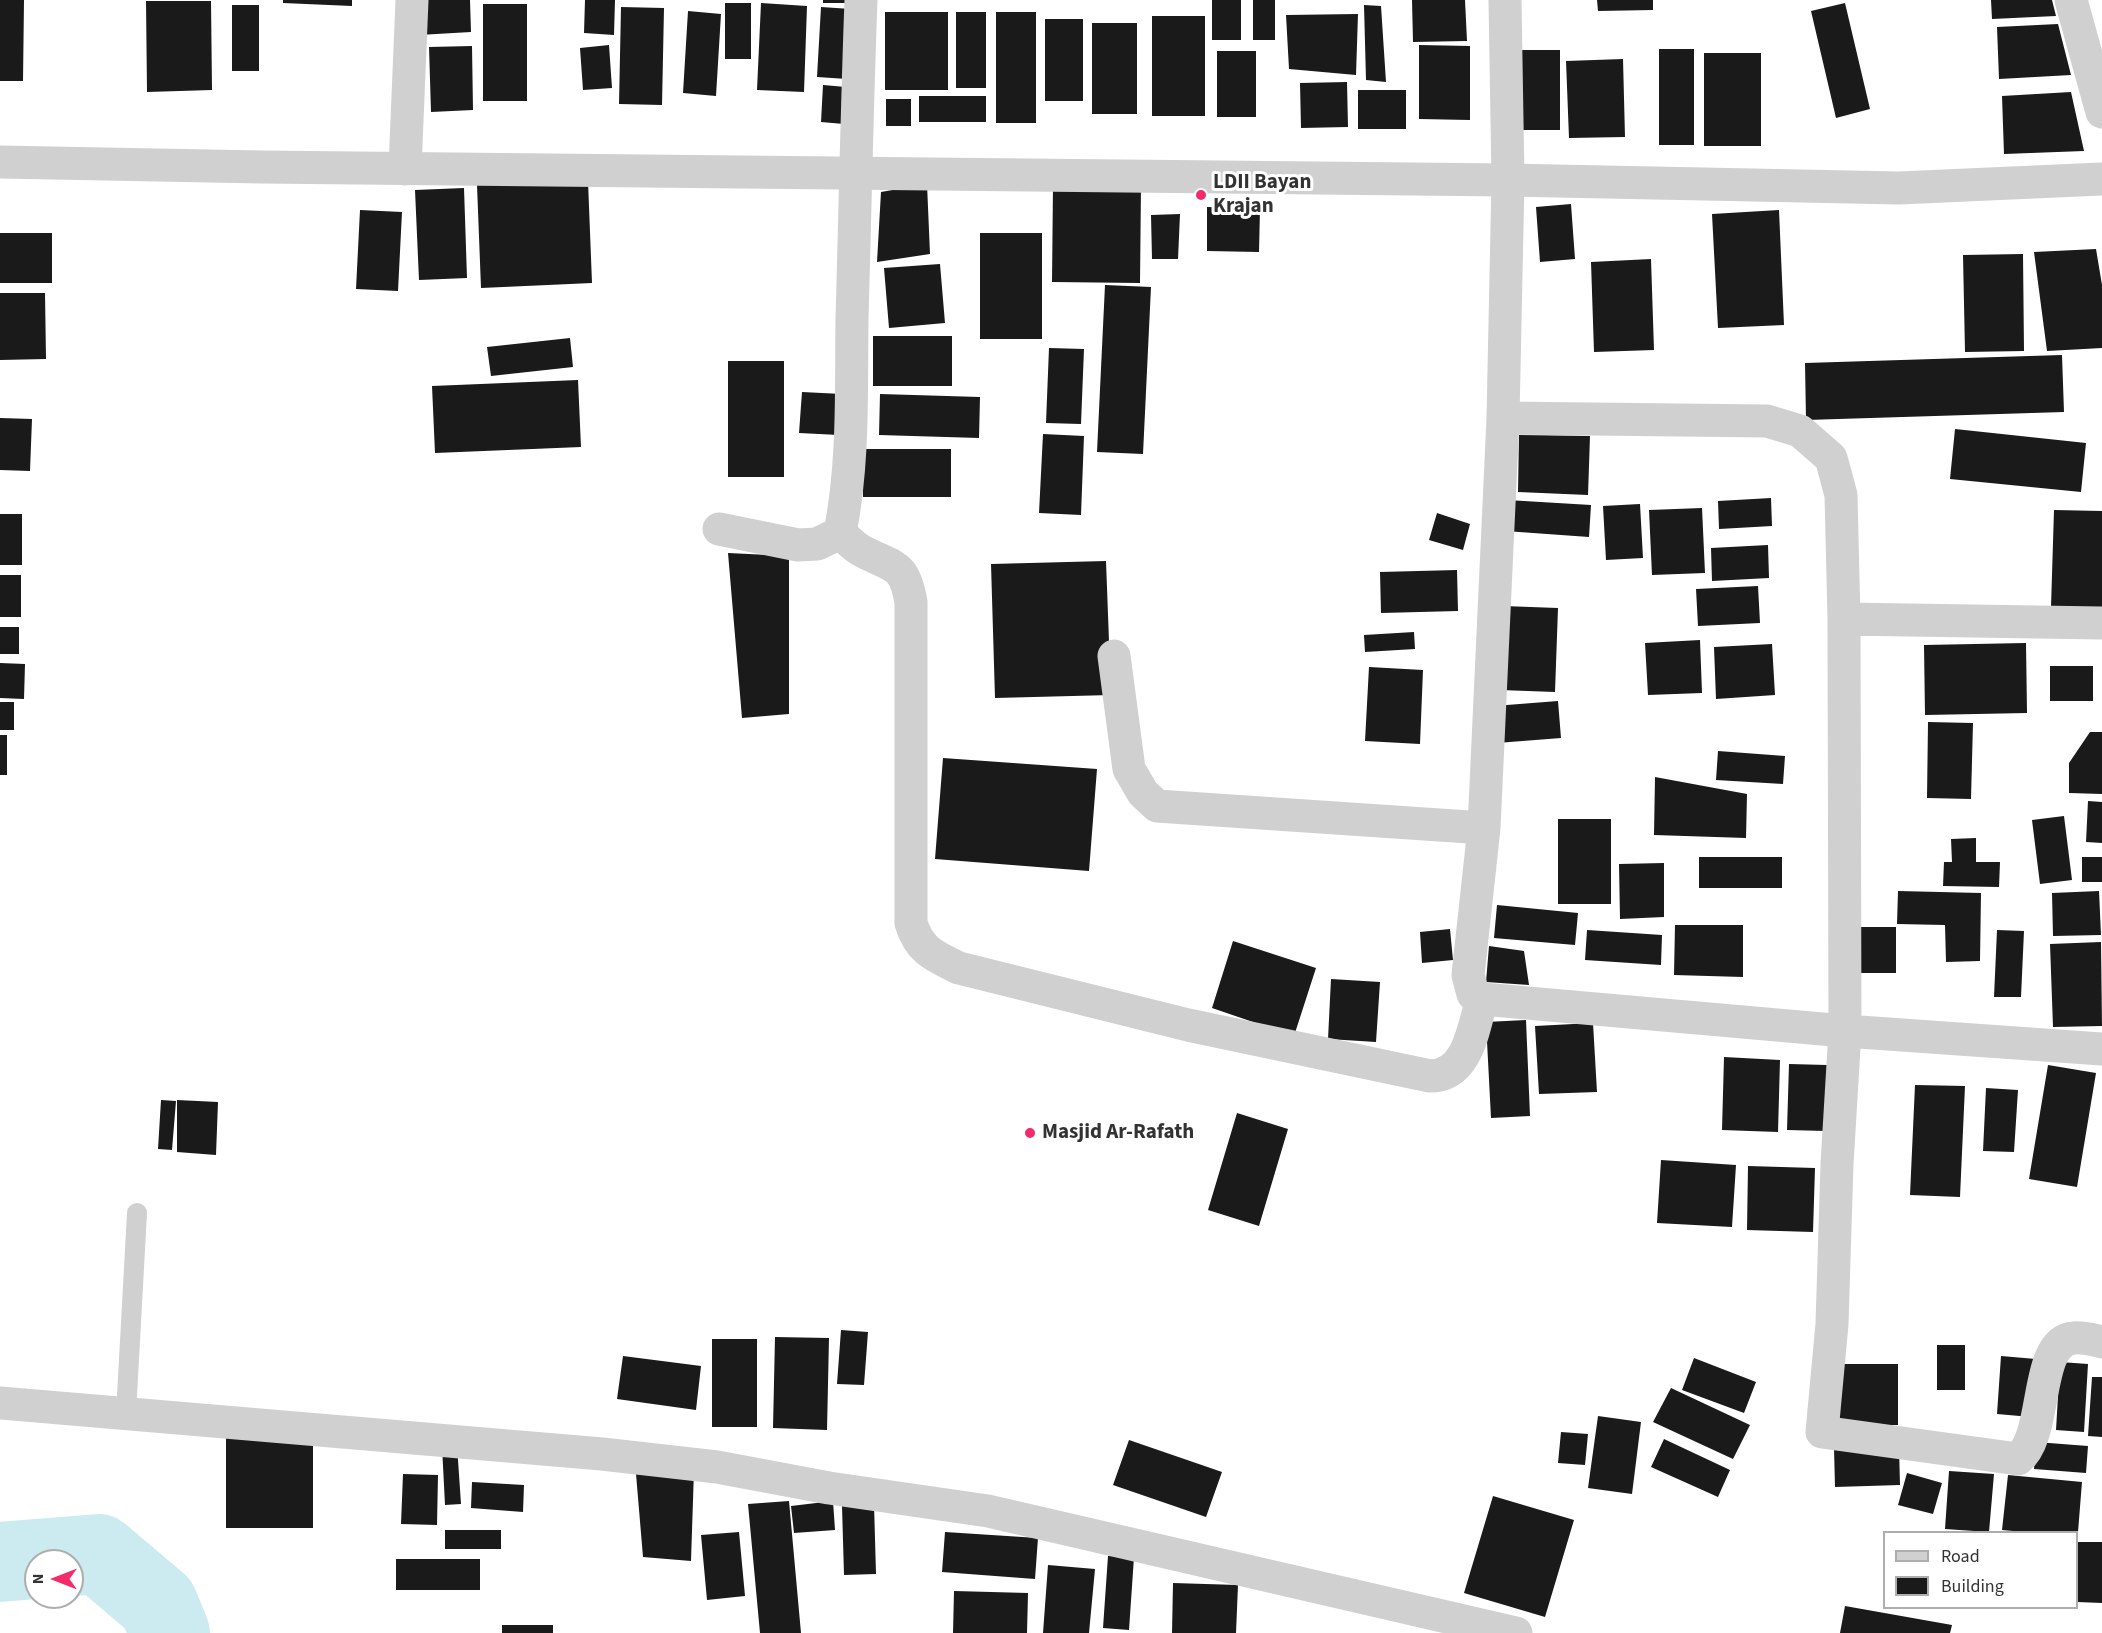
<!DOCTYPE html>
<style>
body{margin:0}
#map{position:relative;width:2102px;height:1633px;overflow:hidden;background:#fff;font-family:"Source Sans 3",sans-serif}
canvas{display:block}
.legend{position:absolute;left:1883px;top:1531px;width:195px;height:78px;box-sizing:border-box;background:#fff;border:2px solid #adadad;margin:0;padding:8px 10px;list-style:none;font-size:18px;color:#333}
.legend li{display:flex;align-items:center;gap:12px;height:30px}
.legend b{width:30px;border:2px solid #adadad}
.north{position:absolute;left:24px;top:1549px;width:60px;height:60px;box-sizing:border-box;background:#fff;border:2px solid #adadad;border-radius:50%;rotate:270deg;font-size:16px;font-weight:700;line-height:24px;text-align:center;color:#333}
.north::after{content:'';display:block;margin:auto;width:21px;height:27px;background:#f42a6b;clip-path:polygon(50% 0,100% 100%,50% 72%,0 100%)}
</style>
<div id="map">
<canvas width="2102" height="1633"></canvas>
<ul class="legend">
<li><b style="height:8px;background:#d0d0d0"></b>Road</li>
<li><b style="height:16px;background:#1a1a1a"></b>Building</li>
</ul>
<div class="north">N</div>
</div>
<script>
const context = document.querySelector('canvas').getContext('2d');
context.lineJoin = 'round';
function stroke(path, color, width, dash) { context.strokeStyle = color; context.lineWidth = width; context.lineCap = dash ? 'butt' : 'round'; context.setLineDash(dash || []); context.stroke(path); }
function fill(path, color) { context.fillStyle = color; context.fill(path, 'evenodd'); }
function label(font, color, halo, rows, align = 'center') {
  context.font = font + ' "Source Sans 3",sans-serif'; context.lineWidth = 6; context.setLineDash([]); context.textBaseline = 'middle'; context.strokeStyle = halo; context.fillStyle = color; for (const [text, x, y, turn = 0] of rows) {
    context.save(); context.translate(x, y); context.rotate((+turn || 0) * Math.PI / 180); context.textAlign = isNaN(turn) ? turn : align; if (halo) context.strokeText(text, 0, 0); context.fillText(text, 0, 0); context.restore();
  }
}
stroke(new Path2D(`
 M 0,1562 L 99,1554 L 158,1604 L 170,1633`), '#ccebf0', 80);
fill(new Path2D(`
 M 0,0 L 24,0 L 23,81 L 0,81 Z
 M 283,0 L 352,0 L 352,6 L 283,3 Z
 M 417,0 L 470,0 L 471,32 L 419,35 Z
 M 585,0 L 615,0 L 614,35 L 584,33 Z
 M 823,0 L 847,0 L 847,3 L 823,3 Z
 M 1212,0 L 1241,0 L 1241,40 L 1212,40 Z
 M 1253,0 L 1275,0 L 1275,40 L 1253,40 Z
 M 1412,0 L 1465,0 L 1467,41 L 1413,42 Z
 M 1597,0 L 1653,0 L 1653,10 L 1598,11 Z
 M 1991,0 L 2052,0 L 2056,16 L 1992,19 Z
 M 146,1 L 211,1 L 212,90 L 147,92 Z
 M 725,3 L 751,3 L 751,59 L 725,59 Z
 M 761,3 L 807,6 L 804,92 L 757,90 Z
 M 1845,3 L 1870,109 L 1836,118 L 1811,11 Z
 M 483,4 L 527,4 L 527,101 L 483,101 Z
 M 232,5 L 259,5 L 259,71 L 232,71 Z
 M 1364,5 L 1381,6 L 1386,82 L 1366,80 Z
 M 621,7 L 664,8 L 662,105 L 619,104 Z
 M 821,7 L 851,9 L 847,79 L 817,77 Z
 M 688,11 L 721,14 L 716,96 L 683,93 Z
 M 885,12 L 948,12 L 948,90 L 885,90 Z
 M 956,12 L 986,12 L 986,88 L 956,88 Z
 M 996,12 L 1036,12 L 1036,123 L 996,123 Z
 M 1358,14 L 1356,75 L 1289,69 L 1286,15 Z
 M 1152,16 L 1205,16 L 1205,116 L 1152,116 Z
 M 1045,19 L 1083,19 L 1083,101 L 1045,101 Z
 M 1092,23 L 1137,23 L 1137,114 L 1092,114 Z
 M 2058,24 L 2071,75 L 1999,79 L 1997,27 Z
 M 609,45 L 612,88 L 583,90 L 580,48 Z
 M 1419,45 L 1470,46 L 1470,120 L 1419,119 Z
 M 472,46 L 473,110 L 431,112 L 429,47 Z
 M 1659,49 L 1694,49 L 1694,145 L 1659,145 Z
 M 1521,50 L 1560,50 L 1560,130 L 1521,130 Z
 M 1217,51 L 1256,51 L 1256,117 L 1217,117 Z
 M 1704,53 L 1761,53 L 1761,146 L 1704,146 Z
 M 1623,59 L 1625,137 L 1569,138 L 1566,61 Z
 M 1347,82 L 1348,127 L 1301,128 L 1300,83 Z
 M 823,85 L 846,87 L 844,124 L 821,122 Z
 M 1358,90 L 1406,90 L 1406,129 L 1358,129 Z
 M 2071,92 L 2084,151 L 2004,154 L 2002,96 Z
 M 919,96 L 986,96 L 986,122 L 919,122 Z
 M 886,99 L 911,99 L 911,126 L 886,126 Z
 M 588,181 L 592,283 L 481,288 L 477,185 Z
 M 927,184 L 930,254 L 877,262 L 881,192 Z
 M 1053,185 L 1141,185 L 1140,283 L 1052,282 Z
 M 464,188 L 467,278 L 419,280 L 415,190 Z
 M 1571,204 L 1575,259 L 1540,262 L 1536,207 Z
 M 1207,207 L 1260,208 L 1259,252 L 1207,251 Z
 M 360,210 L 402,212 L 398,291 L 356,289 Z
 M 1779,210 L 1784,325 L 1718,328 L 1712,214 Z
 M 1180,214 L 1178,259 L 1152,259 L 1151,215 Z
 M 0,233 L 52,233 L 52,283 L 0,283 Z
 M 980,233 L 1042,233 L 1042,339 L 980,339 Z
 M 2096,249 L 2102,285 L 2102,348 L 2047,351 L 2034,252 Z
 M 2023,254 L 2024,351 L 1965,352 L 1963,255 Z
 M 1651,259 L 1654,350 L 1594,352 L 1591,262 Z
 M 940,264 L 945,323 L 889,328 L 884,268 Z
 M 1105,285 L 1151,287 L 1143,454 L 1097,452 Z
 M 0,293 L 45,293 L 46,359 L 0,360 Z
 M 873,336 L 952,336 L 952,386 L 873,386 Z
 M 570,338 L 573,367 L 491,376 L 487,347 Z
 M 1049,348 L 1084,349 L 1081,424 L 1046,423 Z
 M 2062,355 L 2064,412 L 1806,420 L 1805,363 Z
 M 728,361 L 784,361 L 784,477 L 728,477 Z
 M 578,380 L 581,447 L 435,453 L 432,386 Z
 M 802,392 L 842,394 L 839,435 L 799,433 Z
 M 880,394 L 980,397 L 979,438 L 879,435 Z
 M 0,418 L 32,419 L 30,471 L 0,470 Z
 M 1955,429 L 2086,443 L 2081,492 L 1950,479 Z
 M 1043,434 L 1084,436 L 1081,515 L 1039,513 Z
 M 1519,435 L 1590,436 L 1588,495 L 1518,492 Z
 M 863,449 L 951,449 L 951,497 L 863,497 Z
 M 1771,498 L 1772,526 L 1719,529 L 1718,501 Z
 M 1507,500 L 1591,505 L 1589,537 L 1505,531 Z
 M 1640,504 L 1643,558 L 1606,560 L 1603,506 Z
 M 1702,508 L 1705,573 L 1652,575 L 1649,510 Z
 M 2054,510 L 2102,511 L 2102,608 L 2051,607 Z
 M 1437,513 L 1470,524 L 1463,550 L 1429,540 Z
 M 0,514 L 22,514 L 22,565 L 0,565 Z
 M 1768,545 L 1769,578 L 1712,581 L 1711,548 Z
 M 728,553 L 789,556 L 789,714 L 742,718 Z
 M 1106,561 L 1111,695 L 995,698 L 991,564 Z
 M 1457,570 L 1458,611 L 1381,613 L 1380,572 Z
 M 0,575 L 21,575 L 21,617 L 0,617 Z
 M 1758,586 L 1760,623 L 1698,626 L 1696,589 Z
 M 1503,606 L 1558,608 L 1555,692 L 1500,690 Z
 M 0,627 L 19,627 L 19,654 L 0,654 Z
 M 1414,632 L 1415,649 L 1365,652 L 1364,635 Z
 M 1700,640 L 1702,693 L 1648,695 L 1645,643 Z
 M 2026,643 L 2027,713 L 1925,715 L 1924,645 Z
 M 1772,644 L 1775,695 L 1716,699 L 1714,647 Z
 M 0,663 L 25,664 L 24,699 L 0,698 Z
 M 2050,666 L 2093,666 L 2093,701 L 2050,701 Z
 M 1369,667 L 1423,670 L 1420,744 L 1365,741 Z
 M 1558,701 L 1561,738 L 1497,743 L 1494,706 Z
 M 0,702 L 14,702 L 14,730 L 0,730 Z
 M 1928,722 L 1973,723 L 1971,799 L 1927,798 Z
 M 2090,732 L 2102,732 L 2102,794 L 2069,793 L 2069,763 Z
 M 0,735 L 7,735 L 7,775 L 0,775 Z
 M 1718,751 L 1785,756 L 1783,784 L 1716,780 Z
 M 943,758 L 1097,769 L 1089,871 L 935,859 Z
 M 1655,777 L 1747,794 L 1746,838 L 1654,835 Z
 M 2088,801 L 2102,802 L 2102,843 L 2086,842 Z
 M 2064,816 L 2072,880 L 2040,884 L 2032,820 Z
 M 1558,819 L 1611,819 L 1611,904 L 1558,904 Z
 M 1976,838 L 1976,862 L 2000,862 L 1999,887 L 1943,886 L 1944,862 L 1952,862 L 1951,839 Z
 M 1699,857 L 1782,857 L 1782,888 L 1699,888 Z
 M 2082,857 L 2102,857 L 2102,882 L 2082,882 Z
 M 1664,863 L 1664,917 L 1620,919 L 1619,864 Z
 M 1898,891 L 1981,893 L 1980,961 L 1946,962 L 1945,925 L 1897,924 Z
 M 2099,891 L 2101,935 L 2053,936 L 2052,893 Z
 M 1497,905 L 1578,913 L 1575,945 L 1494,938 Z
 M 1675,925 L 1743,925 L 1743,977 L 1674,975 Z
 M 1849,927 L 1896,927 L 1896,973 L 1849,973 Z
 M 1450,929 L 1453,960 L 1422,963 L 1420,932 Z
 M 1587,930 L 1662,935 L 1661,965 L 1585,960 Z
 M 1997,930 L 2024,931 L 2021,997 L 1994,997 Z
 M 1233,941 L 1316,968 L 1294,1036 L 1212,1008 Z
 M 2101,942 L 2102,1026 L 2053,1027 L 2050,944 Z
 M 1489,946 L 1524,951 L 1529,985 L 1486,982 Z
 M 1331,979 L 1380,982 L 1376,1042 L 1328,1039 Z
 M 1526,1020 L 1530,1116 L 1491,1118 L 1486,1022 Z
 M 1593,1023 L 1597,1092 L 1539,1094 L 1535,1026 Z
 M 1724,1057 L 1780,1060 L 1778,1132 L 1722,1130 Z
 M 1789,1064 L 1827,1065 L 1826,1131 L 1787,1130 Z
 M 2048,1065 L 2096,1073 L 2077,1187 L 2029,1179 Z
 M 1915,1085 L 1965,1086 L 1960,1197 L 1910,1195 Z
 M 1986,1088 L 2018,1090 L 2014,1152 L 1983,1151 Z
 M 161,1100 L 176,1101 L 172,1150 L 158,1149 Z
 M 177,1100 L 218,1102 L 216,1155 L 177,1152 Z
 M 1237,1113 L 1288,1129 L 1259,1226 L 1208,1210 Z
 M 1661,1160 L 1736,1165 L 1732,1227 L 1657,1223 Z
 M 1748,1166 L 1815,1168 L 1813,1232 L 1747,1230 Z
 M 841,1330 L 868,1332 L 864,1385 L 837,1384 Z
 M 775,1337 L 829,1338 L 827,1430 L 773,1428 Z
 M 712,1339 L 757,1339 L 757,1427 L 712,1427 Z
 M 1937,1345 L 1965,1345 L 1965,1390 L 1937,1390 Z
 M 623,1356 L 701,1366 L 696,1410 L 617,1399 Z
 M 2001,1356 L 2036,1359 L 2031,1417 L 1997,1414 Z
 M 1694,1358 L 1756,1382 L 1744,1413 L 1682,1390 Z
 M 2060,1362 L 2088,1364 L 2084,1432 L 2056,1430 Z
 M 1834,1364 L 1898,1364 L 1898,1425 L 1834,1425 Z
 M 2092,1377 L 2102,1377 L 2102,1437 L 2088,1436 Z
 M 1671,1388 L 1750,1425 L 1733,1459 L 1653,1422 Z
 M 1598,1416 L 1641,1422 L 1632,1494 L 1588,1488 Z
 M 1561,1432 L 1588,1434 L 1585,1465 L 1558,1463 Z
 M 226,1434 L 313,1434 L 313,1528 L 226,1528 Z
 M 1664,1439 L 1730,1470 L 1718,1497 L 1651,1467 Z
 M 1129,1440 L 1222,1472 L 1206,1517 L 1113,1485 Z
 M 2036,1442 L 2088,1446 L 2086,1473 L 2034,1469 Z
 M 457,1445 L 461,1504 L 445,1505 L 442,1446 Z
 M 1899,1447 L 1900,1485 L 1835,1487 L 1834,1448 Z
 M 635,1462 L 694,1470 L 691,1561 L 643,1557 Z
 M 1949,1471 L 1994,1474 L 1989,1532 L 1945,1529 Z
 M 1907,1473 L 1942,1483 L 1933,1514 L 1898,1505 Z
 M 403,1474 L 438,1475 L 437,1525 L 401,1524 Z
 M 2008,1475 L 2082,1482 L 2078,1532 L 2024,1532 L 2002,1530 Z
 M 472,1482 L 524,1485 L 523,1512 L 471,1508 Z
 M 1493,1496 L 1574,1520 L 1545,1617 L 1464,1593 Z
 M 789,1501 L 801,1633 L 760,1633 L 748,1504 Z
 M 833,1501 L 835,1530 L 794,1533 L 791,1506 Z
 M 874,1504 L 876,1574 L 844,1575 L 842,1506 Z
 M 445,1530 L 501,1530 L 501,1549 L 445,1549 Z
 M 739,1532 L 745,1596 L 707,1600 L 701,1535 Z
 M 945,1532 L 1038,1538 L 1035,1579 L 942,1572 Z
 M 2078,1542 L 2102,1542 L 2102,1603 L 2077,1602 Z
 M 1108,1556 L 1134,1557 L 1129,1630 L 1103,1628 Z
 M 396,1559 L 480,1559 L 480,1590 L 396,1590 Z
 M 1048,1565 L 1095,1569 L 1089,1633 L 1043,1633 Z
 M 1173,1583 L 1238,1585 L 1236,1633 L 1172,1633 Z
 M 954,1591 L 1028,1593 L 1027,1633 L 953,1633 Z
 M 1845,1606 L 1952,1625 L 1950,1633 L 1840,1633 Z
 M 502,1625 L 553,1625 L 553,1633 L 502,1633 Z`), '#1a1a1a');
stroke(new Path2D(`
 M 126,1414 L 137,1213`), '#d0d0d0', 20);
stroke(new Path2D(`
 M 1505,0 L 1508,180 L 1503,418 L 1484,828 L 1468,975 L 1473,994 L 1482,999 L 1845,1031 L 2102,1049
 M 2071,0 L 2102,112
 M 405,169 L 412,0
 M 1503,418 L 1767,421 L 1800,431 L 1831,458 L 1841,495 L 1844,619 L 1845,1031 L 1837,1164 L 1832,1324 L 1822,1432 L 2018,1459 C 2049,1435 2033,1341 2074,1338 C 2083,1337 2094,1340 2102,1342
 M 719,529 L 798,545 L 817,544 L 840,533 C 854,461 851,392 852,319 C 855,213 857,106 861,0
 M 840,533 C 847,539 854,547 862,551 C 894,568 904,562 911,602 L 911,923 C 919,950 934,956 959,968 L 1188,1025 L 1430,1076 C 1468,1076 1473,1029 1482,999
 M 1844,619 L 2102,623
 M 1114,656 L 1129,769 L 1143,793 L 1157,806 L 1484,828
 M 0,1403 L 602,1454 L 717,1467 L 829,1488 L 988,1511 L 1516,1633`), '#d0d0d0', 33);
stroke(new Path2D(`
 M 0,162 L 262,167 L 1508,180 L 1899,188 L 2102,179`), '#d0d0d0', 33);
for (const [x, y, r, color] of [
 [1201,195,6,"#f42a6b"],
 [1030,1133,6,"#f42a6b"]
]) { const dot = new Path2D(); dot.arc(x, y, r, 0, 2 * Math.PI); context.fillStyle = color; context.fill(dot); stroke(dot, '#fff', 2); }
label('bold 21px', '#333', '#fff', [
 ["LDII Bayan",1213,183],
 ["Krajan",1213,207],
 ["Masjid Ar-Rafath",1042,1133]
], 'left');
</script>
